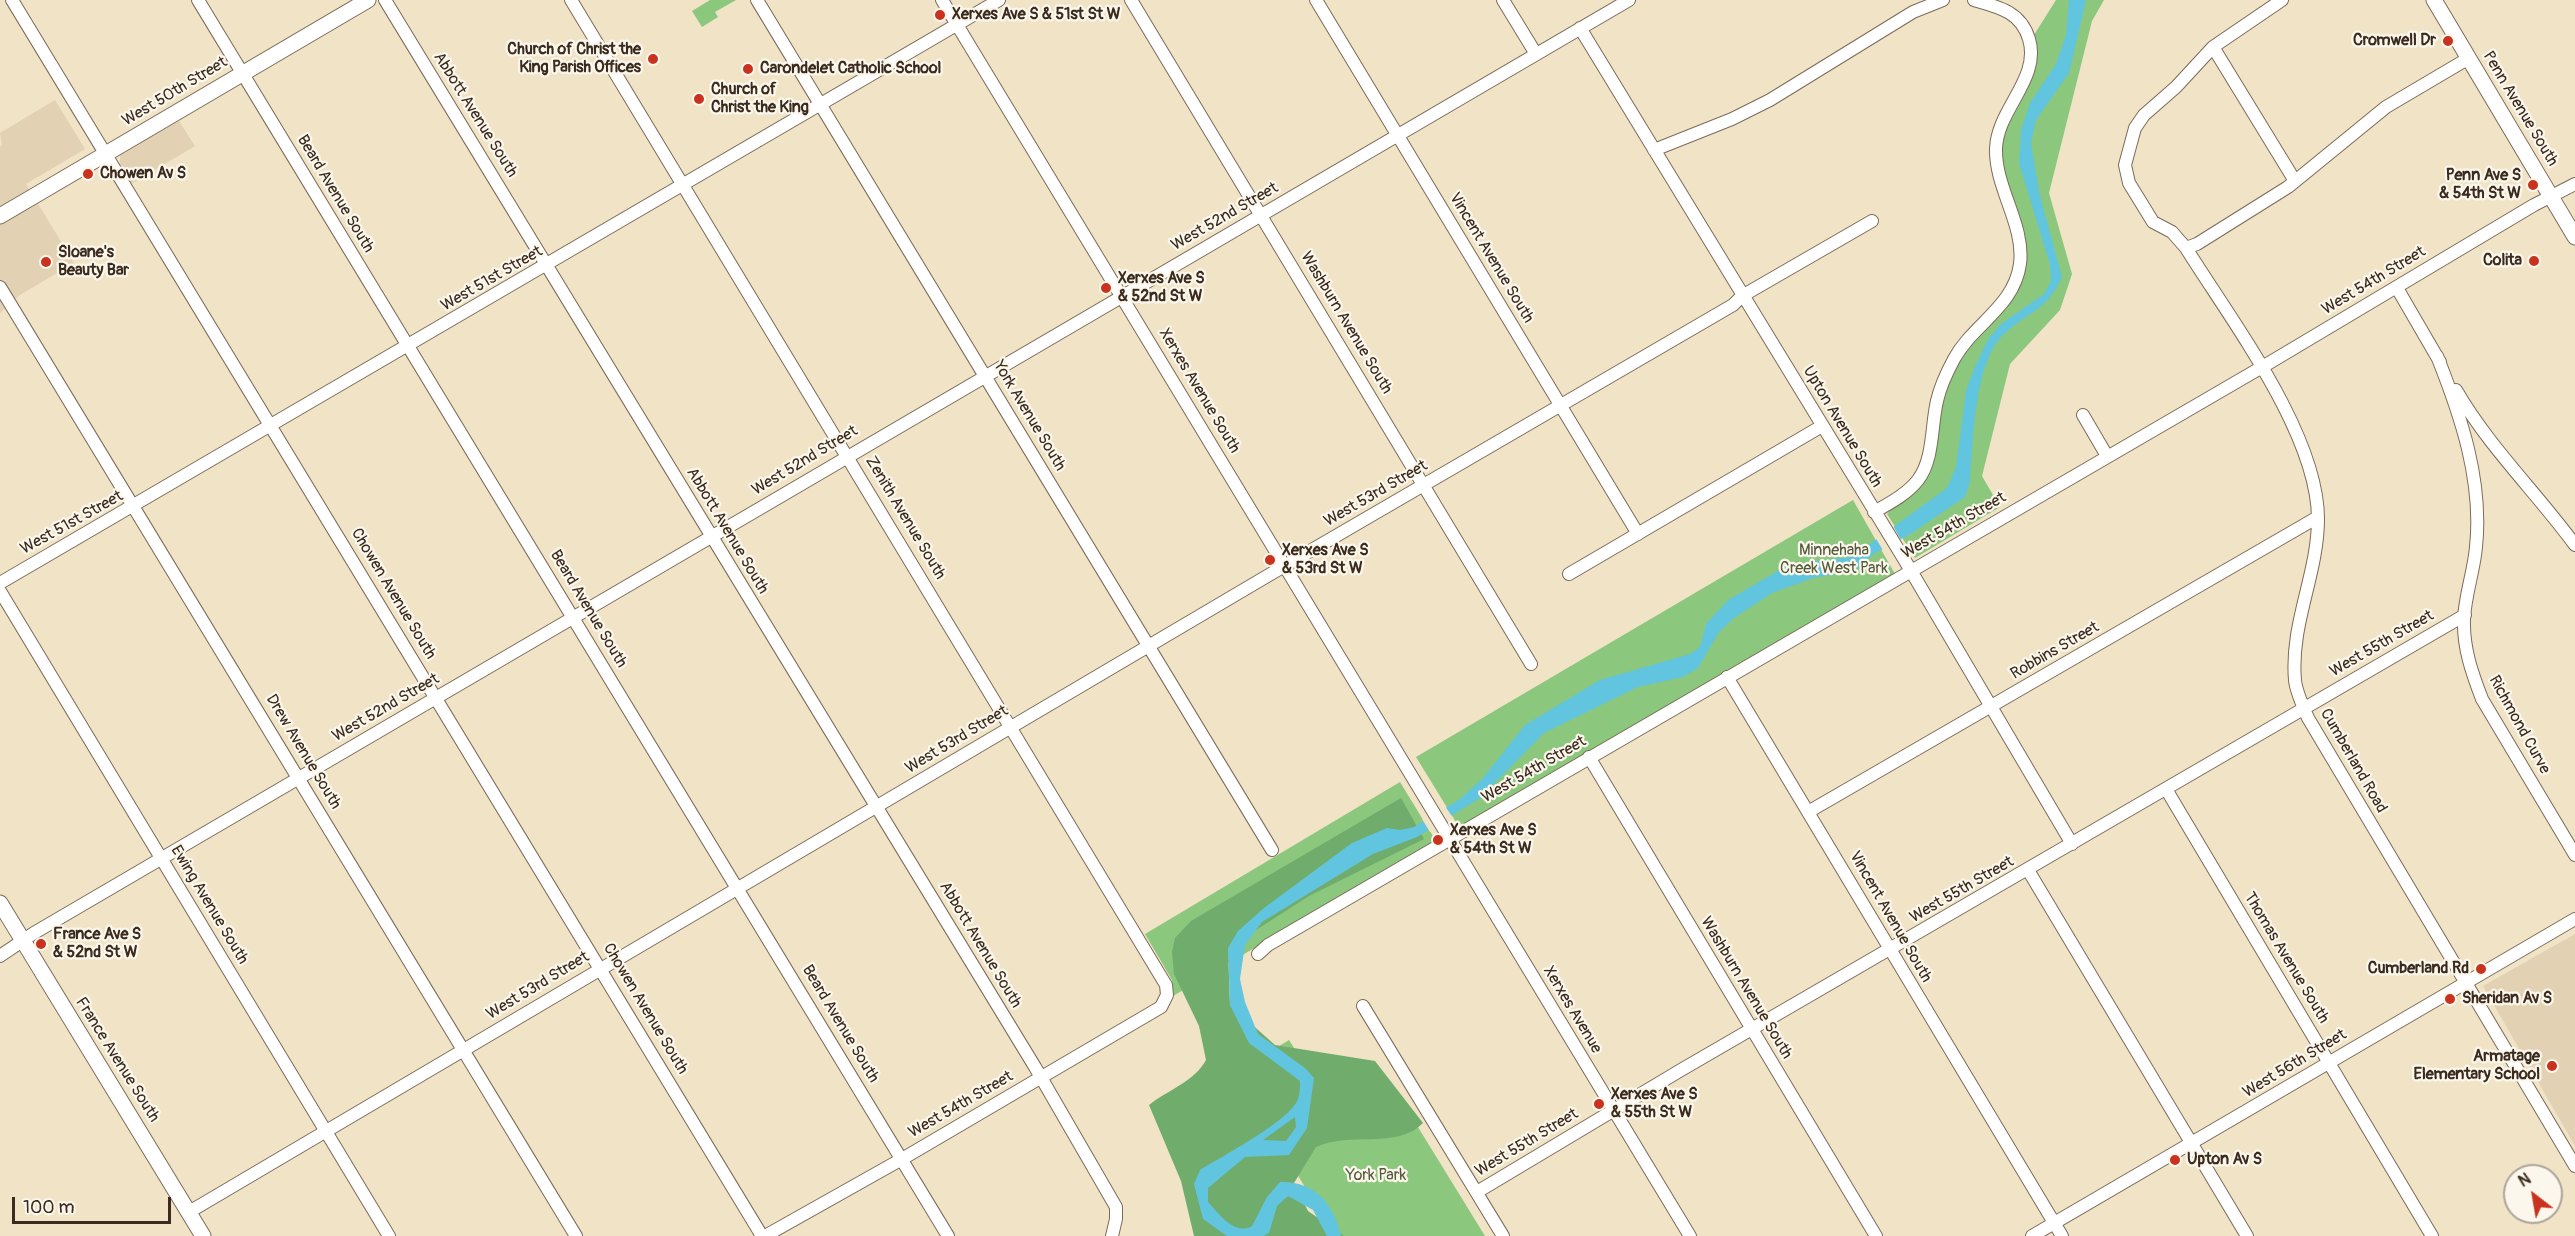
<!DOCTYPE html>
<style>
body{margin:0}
#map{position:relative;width:2575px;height:1236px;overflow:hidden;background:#f1e3c6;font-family:Pangolin,sans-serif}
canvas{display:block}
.north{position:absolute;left:2503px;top:1164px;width:60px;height:60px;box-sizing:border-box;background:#fbf7ec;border:2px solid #aea59a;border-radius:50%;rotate:329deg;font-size:16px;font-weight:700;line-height:24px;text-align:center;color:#3b2a1e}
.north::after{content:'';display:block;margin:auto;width:21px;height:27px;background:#c8321e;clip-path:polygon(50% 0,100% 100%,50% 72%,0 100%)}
.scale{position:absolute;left:12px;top:1197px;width:159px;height:27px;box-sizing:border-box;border:3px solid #3b2a1e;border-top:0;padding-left:8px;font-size:18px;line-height:21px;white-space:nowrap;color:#3b2a1e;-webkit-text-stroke:4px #fbf7ec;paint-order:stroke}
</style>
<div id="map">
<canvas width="2575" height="1236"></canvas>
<div class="north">N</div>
<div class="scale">100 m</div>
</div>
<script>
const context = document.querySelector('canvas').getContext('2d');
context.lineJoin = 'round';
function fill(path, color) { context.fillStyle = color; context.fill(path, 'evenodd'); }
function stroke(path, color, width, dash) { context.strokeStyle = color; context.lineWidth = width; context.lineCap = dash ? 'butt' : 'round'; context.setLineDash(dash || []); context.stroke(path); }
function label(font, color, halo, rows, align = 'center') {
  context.font = font + ' Pangolin,sans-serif'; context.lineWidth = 4.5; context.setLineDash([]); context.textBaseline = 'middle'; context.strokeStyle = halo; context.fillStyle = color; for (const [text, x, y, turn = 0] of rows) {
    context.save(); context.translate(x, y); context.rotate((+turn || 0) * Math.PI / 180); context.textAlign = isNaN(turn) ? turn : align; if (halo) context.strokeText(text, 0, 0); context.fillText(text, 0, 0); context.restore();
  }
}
fill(new Path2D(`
 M 55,100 L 85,149 L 26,184 L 74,263 L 20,295 L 0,313 L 0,147 L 2,145 L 0,133 Z
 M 179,121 L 195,146 L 131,184 L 120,164 L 120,155 Z
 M 2575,934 L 2575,1146 L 2483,986 Z`), '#e3d1b4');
fill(new Path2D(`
 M 710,0 L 736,0 L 715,12 L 718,17 L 702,27 L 692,11 Z
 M 2056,0 L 2104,0 L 2092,21 L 2049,193 L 2072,274 L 2060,310 L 2010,364 L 1982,476 L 2000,507 L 1915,558 L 1887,514 L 1919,479 L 1945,378 L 1998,310 L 2020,263 L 1996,148 L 2034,35 Z
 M 1853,500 L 1895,574 L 1459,827 L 1416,757 Z
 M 1400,782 L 1436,841 L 1173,996 L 1172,980 L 1145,934 Z
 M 1289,1040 L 1310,1073 L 1397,1093 L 1485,1236 L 1335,1236 L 1235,1073 Z`), '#8bc77c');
fill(new Path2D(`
 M 1401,798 L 1424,839 L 1309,896 L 1228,948 L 1230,1005 L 1275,1045 L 1375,1061 L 1423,1123 C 1397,1150 1349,1131 1316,1147 L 1294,1183 L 1308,1211 L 1344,1236 L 1194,1236 L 1181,1181 L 1149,1105 C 1168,1090 1195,1081 1206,1060 L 1199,1026 L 1174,974 L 1172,952 L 1175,938 L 1191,921 Z`), '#70ac6c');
fill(new Path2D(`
 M 2069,0 L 2086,0 L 2069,73 L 2036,120 L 2031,143 L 2040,196 L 2062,277 C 2047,311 2027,312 2003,335 C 1974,363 1973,444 1970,482 L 1965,497 L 1912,533 L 1874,554 L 1854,571 L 1813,578 L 1772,593 L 1734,618 L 1719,632 L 1698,668 L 1683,677 L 1638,687 L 1544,733 L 1480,798 L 1417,837 L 1373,854 L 1262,922 L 1245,945 L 1240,979 L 1245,1002 L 1258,1034 L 1305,1068 L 1314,1078 L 1307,1128 L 1289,1155 L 1245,1157 L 1208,1188 L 1208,1202 C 1219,1214 1235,1236 1252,1226 L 1267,1197 L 1280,1182 C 1315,1181 1334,1204 1341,1236 L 1327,1236 L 1313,1210 L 1288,1196 L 1277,1206 L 1269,1233 L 1263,1236 L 1227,1236 L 1203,1219 L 1194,1184 L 1200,1170 C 1221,1157 1291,1120 1298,1099 C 1300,1093 1300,1087 1300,1081 L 1249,1043 L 1230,1005 L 1228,948 L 1238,931 L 1264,908 L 1352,843 L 1387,828 L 1400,830 L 1414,827 L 1460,799 L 1483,778 L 1525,725 L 1600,680 L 1690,654 L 1700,647 L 1706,624 L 1728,600 L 1783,568 L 1807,562 L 1852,557 L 1947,488 L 1956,467 L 1966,391 L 1974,369 L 1988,339 L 2001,324 L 2044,294 L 2051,281 L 2050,265 L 2019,163 L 2021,130 L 2030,103 L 2056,64 L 2066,35 ZM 1295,1117 L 1296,1127 L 1286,1141 L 1263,1140 Z`), '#62c5df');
fill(new Path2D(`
 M 1892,524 L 1902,542 L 1884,552 L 1875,537 Z
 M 1445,806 L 1453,818 L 1430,832 L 1422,819 Z`), '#f1e3c6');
const minor = new Path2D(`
 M 12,0 L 762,1236
 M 198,0 L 948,1236
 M 385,0 L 1035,1067 L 1116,1207 L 1116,1219 L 1112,1236
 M 571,0 L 1166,985 L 1167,995 L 1161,1007 L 902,1159 L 765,1236
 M 757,0 L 1272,850
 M 942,0 L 1690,1236
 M 1131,0 L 1531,664
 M 1316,0 L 1638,534
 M 1503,0 L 1536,54
 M 2282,0 L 2213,47 L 2176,87 L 2144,115 L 2135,128 L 2125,165 L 2129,183 L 2153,222 L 2172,232 L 2186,248 C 2231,320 2318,434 2318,519 C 2318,574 2290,624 2295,680 C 2296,692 2303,706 2308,718 L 2575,1166
 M 1580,28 L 1904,559 L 2072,844
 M 2213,47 L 2295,181
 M 1654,150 L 1732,119 L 1770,100 L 1913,12 L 1943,0
 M 2186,248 L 2197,244 L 2288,187 L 2386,107 L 2469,58
 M 0,287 L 576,1236
 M 2397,288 L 2440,362
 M 2437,356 C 2461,416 2483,481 2476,547 C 2474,571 2465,595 2464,619 C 2463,648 2472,673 2482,699 L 2575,855
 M 2456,390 C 2489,447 2536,492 2575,545
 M 2083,415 L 2107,456
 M 1874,512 C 1890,503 1907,494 1918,480 C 1934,459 1931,426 1937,401 C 1940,387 1947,372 1954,359 C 1973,324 2014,307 2020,264 C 2025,225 1995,188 1996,149 C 1997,109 2041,79 2029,39 C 2021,12 1999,7 1974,0
 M 1569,574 L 1822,426
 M 0,583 L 999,0
 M 0,591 L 389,1236
 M 1727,677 L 2062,1236
 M 1589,757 L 1876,1236
 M 2166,789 L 2432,1236
 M 1808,812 L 2318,517
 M 2028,870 L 2247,1236
 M 1258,954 L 1268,945 L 2269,363 L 2534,205 L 2575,184
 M 0,956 L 34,933 L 1629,0
 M 1363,1006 L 1503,1236
 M 1477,1192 L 1681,1070 L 2465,615
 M 189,1212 L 1274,572 L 1733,305 L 1742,296 L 1872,221
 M 2032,1236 L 2575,919`);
const major = new Path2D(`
 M 2434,0 L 2575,237
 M 0,216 L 368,0
 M 0,903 L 203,1236`);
stroke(minor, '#7b6b59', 14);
stroke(major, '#7b6b59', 17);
stroke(minor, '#fff', 12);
stroke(major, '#fff', 15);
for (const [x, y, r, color] of [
 [940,15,6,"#c8321e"],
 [2448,41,6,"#c8321e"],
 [653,59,6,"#c8321e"],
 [748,69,6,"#c8321e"],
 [699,99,6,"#c8321e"],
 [88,174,6,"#c8321e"],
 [2533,185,6,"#c8321e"],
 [2534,261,6,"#c8321e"],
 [46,262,6,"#c8321e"],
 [1106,288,6,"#c8321e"],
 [1270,560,6,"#c8321e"],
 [1438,840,6,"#c8321e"],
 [41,944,6,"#c8321e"],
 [2481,969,6,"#c8321e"],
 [2450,999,6,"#c8321e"],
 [2552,1066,6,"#c8321e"],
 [1599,1104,6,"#c8321e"],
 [2175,1160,6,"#c8321e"]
]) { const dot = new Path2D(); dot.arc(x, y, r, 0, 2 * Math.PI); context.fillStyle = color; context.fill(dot); stroke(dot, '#fbf7ec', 2); }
label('bold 16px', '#3b2a1e', '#fbf7ec', [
 ["Xerxes Ave S & 51st St W",952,15],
 ["Cromwell Dr",2436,41,"right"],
 ["Church of Christ the",641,50,"right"],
 ["King Parish Offices",641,68,"right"],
 ["Carondelet Catholic School",760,69],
 ["Church of",711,90],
 ["Christ the King",711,108],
 ["Chowen Av S",100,174],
 ["Penn Ave S",2521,176,"right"],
 ["& 54th St W",2521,194,"right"],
 ["Sloane's",58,253],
 ["Beauty Bar",58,271],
 ["Colita",2522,261,"right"],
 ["Xerxes Ave S",1118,279],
 ["& 52nd St W",1118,297],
 ["Xerxes Ave S",1282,551],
 ["& 53rd St W",1282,569],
 ["Xerxes Ave S",1450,831],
 ["& 54th St W",1450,849],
 ["France Ave S",53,935],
 ["& 52nd St W",53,953],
 ["Cumberland Rd",2469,969,"right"],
 ["Sheridan Av S",2462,999],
 ["Armatage",2540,1057,"right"],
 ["Elementary School",2540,1075,"right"],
 ["Xerxes Ave S",1611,1095],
 ["& 55th St W",1611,1113],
 ["Upton Av S",2187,1160]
], 'left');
label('16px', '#3b2a1e', '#fbf7ec', [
 ["West 50th Street",175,92,-31],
 ["Penn Avenue South",2520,109,59],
 ["Abbott Avenue South",475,115,58],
 ["Beard Avenue South",335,194,59],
 ["West 52nd Street",1225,217,-30],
 ["Vincent Avenue South",1491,258,59],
 ["West 51st Street",492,279,-30],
 ["West 54th Street",2374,281,-31],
 ["Washburn Avenue South",1346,323,59],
 ["Xerxes Avenue South",1199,391,59],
 ["York Avenue South",1029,416,59],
 ["Upton Avenue South",1842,427,59],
 ["West 52nd Street",805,461,-31],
 ["West 53rd Street",1376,494,-30],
 ["Zenith Avenue South",905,518,59],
 ["West 51st Street",72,523,-29],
 ["West 54th Street",1954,526,-30],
 ["Abbott Avenue South",727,531,59],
 ["Chowen Avenue South",393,594,59],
 ["Beard Avenue South",588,609,59],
 ["West 55th Street",2382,644,-30],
 ["Robbins Street",2055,651,-30],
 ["West 52nd Street",386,708,-30],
 ["Richmond Curve",2519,725,61],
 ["West 53rd Street",957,740,-31],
 ["Drew Avenue South",303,752,59],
 ["Cumberland Road",2353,761,60],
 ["West 54th Street",1534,770,-30],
 ["West 55th Street",1962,890,-30],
 ["Ewing Avenue South",209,905,59],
 ["Vincent Avenue South",1890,917,60],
 ["Abbott Avenue South",980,945,59],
 ["Thomas Avenue South",2286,958,59],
 ["West 53rd Street",538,986,-31],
 ["Washburn Avenue South",1746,988,59],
 ["Chowen Avenue South",645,1009,59],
 ["Xerxes Avenue",1572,1010,59],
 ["Beard Avenue South",840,1024,59],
 ["France Avenue South",117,1060,58],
 ["West 56th Street",2295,1064,-31],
 ["West 54th Street",961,1105,-30],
 ["West 55th Street",1527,1143,-31]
]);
label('16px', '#53593a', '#fbf7ec', [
 ["Minnehaha",1834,551],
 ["Creek West Park",1834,569],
 ["York Park",1376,1176]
]);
</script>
